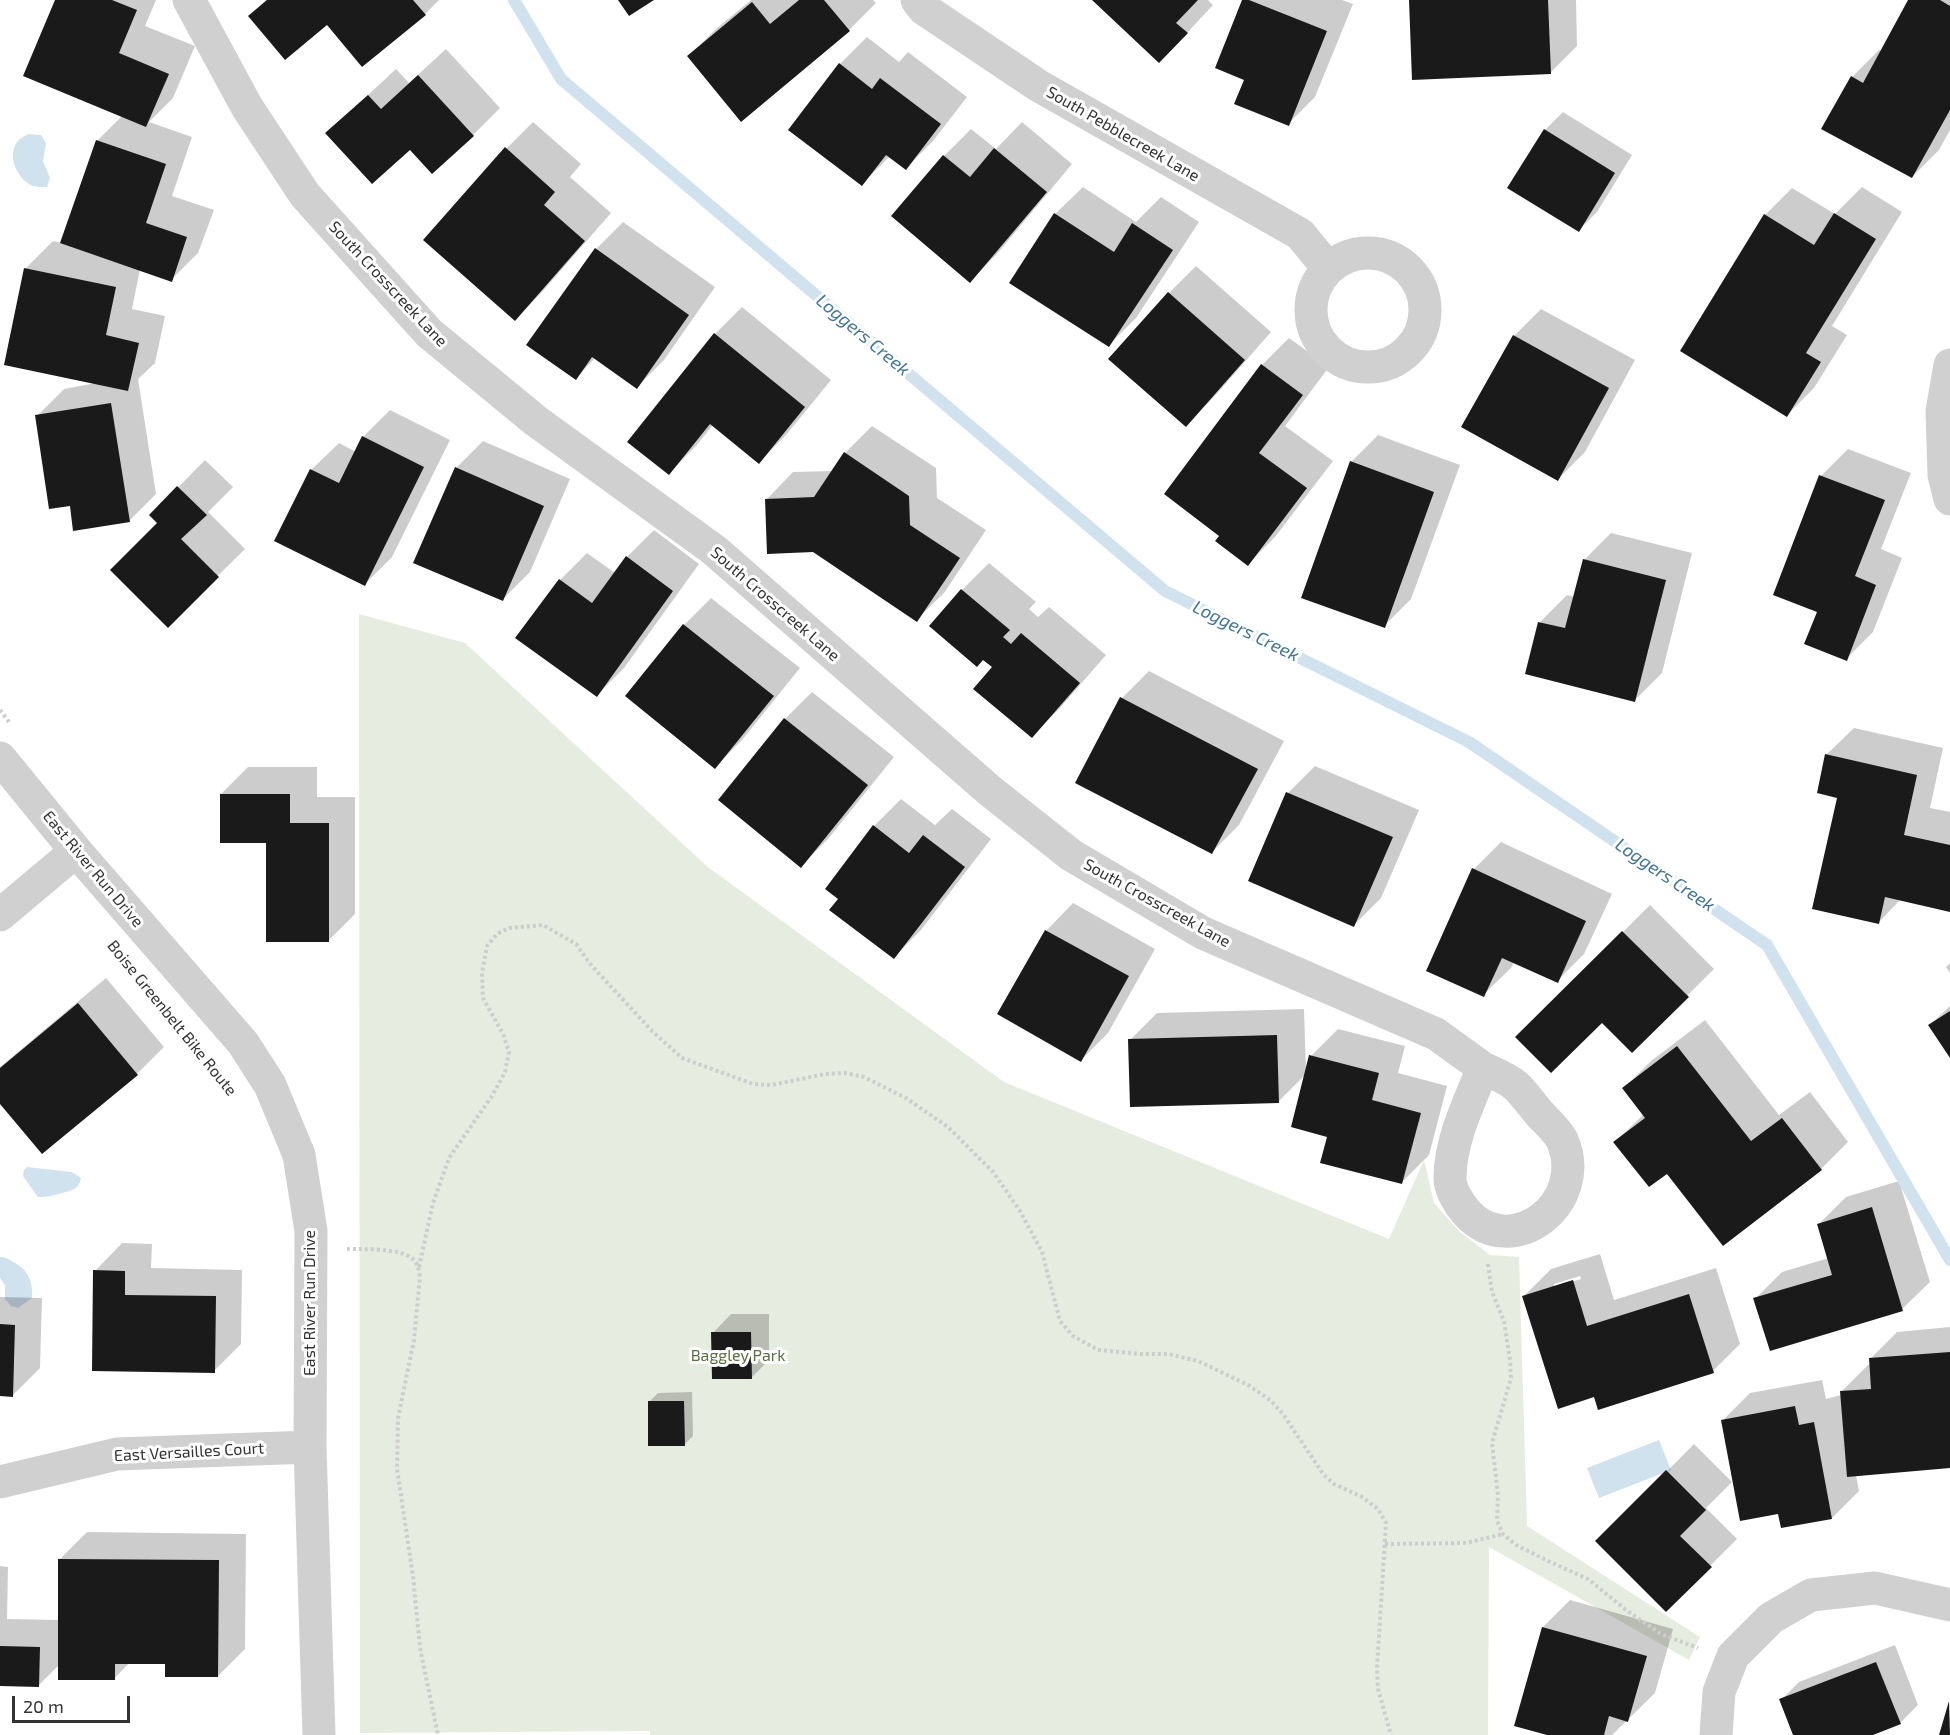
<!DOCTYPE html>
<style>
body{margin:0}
#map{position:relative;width:1950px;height:1735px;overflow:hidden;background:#fff;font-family:"Exo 2",sans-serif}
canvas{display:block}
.scale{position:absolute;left:12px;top:1696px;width:118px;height:27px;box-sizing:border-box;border:3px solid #333;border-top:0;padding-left:8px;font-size:18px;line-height:21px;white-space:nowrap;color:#333;-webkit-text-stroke:4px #fff;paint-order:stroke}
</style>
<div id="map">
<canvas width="1950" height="1735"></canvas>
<div class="scale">20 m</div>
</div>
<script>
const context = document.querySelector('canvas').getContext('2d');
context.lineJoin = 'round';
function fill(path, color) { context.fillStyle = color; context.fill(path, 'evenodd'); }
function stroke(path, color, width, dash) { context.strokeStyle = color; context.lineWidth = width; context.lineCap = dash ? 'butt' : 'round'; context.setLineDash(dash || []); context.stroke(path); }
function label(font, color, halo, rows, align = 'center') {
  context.font = font + ' "Exo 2",sans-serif'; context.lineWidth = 6; context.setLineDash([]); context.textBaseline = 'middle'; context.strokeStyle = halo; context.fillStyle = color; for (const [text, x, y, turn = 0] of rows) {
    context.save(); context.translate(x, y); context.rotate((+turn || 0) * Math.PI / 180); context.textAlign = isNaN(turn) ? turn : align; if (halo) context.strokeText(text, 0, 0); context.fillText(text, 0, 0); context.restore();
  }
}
fill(new Path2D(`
 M 359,614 L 465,643 L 709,868 L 1004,1082 L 1389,1239 L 1424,1160 L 1434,1203 L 1460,1232 L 1490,1255 L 1519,1257 L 1527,1526 L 1700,1637 L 1689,1660 L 1489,1547 L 1488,1735 L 650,1735 L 650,1731 L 360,1733 Z`), '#e6ecdf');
fill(new Path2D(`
 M 28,134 L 41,135 L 46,143 L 43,161 L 50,178 L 47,187 C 42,187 37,187 33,186 C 17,179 7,157 17,142 C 19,139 25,136 28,134 Z
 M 27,1167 L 72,1172 L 81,1178 C 80,1182 80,1183 77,1187 C 71,1192 46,1198 38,1197 L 23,1176 L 24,1170 Z
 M 0,1257 C 6,1257 8,1259 13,1262 C 29,1270 33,1282 32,1298 L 18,1308 L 11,1306 L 5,1299 L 5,1285 L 0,1278 Z
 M 1659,1440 L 1671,1470 L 1599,1498 L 1587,1468 Z`), '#cfe2ee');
fill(new Path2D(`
 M 56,0 L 156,0 L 145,26 L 195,46 L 173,98 L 149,122 L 192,137 L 172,196 L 214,210 L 198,253 L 171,280 L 140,269 L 132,309 L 165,316 L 155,363 L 138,379 L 156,494 L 129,521 L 71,504 L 37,416 L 64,389 L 96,383 L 6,364 L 26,268 L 53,241 L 62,243 L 98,140 L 122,116 Z
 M 266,0 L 439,0 L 425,14 L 328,23 L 250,16 Z
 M 751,0 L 873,0 L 876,3 L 849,30 L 689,56 L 716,29 Z
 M 1094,0 L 1208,0 L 1213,5 L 1186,34 Z
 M 1244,0 L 1342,0 L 1353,4 L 1315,97 L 1288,124 L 1246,79 Z
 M 1411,0 L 1576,0 L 1577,46 L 1550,73 Z
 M 1910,0 L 1950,0 L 1950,130 L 1939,150 L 1912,177 L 1852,77 L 1879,50 L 1882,52 Z
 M 867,37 L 899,62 L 908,52 L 967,97 L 933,141 L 906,168 L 890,156 L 862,184 L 840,64 Z
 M 446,49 L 500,108 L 473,135 L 410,148 L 327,133 L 396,69 L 409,83 Z
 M 1563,112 L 1632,155 L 1597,212 L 1579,230 L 1545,130 Z
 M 533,122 L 581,164 L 570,177 L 611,213 L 542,292 L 515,319 L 506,149 Z
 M 1022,122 L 1072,164 L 997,254 L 970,281 L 944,156 L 971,129 L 996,149 Z
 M 1083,187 L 1136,222 L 1161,197 L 1199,222 L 1136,318 L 1109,345 L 1055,214 Z
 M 1862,187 L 1902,212 L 1832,326 L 1847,335 L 1814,388 L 1787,415 L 1765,215 L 1792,188 L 1835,214 Z
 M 623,222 L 715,287 L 664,360 L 637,387 L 595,358 L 576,378 L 596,249 Z
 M 1196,266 L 1271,332 L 1213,398 L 1186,425 L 1111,359 L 1169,293 Z
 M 742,307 L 831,380 L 786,435 L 759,462 L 713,425 L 696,446 L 669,473 L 715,334 Z
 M 1541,309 L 1635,360 L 1585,452 L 1558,479 L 1514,336 Z
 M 1289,338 L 1329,367 L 1285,426 L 1333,461 L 1275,537 L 1248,564 L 1221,536 L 1262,365 Z
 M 390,410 L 450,440 L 392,557 L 365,584 L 311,470 L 339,443 L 356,452 L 363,437 Z
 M 872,426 L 936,468 L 937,498 L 986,530 L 944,593 L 916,620 L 766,500 L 793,472 L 833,471 L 845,453 Z
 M 1378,435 L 1460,465 L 1411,599 L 1384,626 L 1351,462 Z
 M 483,441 L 570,479 L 530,572 L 503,599 L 456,468 Z
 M 1848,449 L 1911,473 L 1881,549 L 1902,558 L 1873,632 L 1846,659 L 1818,611 L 1821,476 Z
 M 205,460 L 233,487 L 208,512 L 245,549 L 168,625 L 159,523 L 151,515 Z
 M 654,530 L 699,564 L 624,668 L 597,695 L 518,638 L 560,580 L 587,553 L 615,573 L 627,557 Z
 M 1611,533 L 1692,553 L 1662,673 L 1635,700 L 1540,622 L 1567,595 L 1575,597 L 1584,560 Z
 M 989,563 L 1036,602 L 1029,609 L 1038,617 L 1049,607 L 1106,655 L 1059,709 L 1032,736 L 994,667 L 931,626 L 962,590 Z
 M 711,598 L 800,668 L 742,740 L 715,767 L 627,696 L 684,625 Z
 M 1149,671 L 1284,741 L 1239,825 L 1212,852 L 1077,782 L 1122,698 Z
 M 812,692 L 894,757 L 828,839 L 801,866 L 720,800 L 785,719 Z
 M 1854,728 L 1943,748 L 1930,808 L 1950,812 L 1950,910 L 1901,899 L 1879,922 L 1826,755 Z
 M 1315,766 L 1419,810 L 1381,898 L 1354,925 L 1288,793 Z
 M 248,767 L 317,767 L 317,797 L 355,797 L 355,914 L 328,941 L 267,841 L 221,794 Z
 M 901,799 L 935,825 L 952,809 L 991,839 L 921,930 L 894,957 L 840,898 L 874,826 Z
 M 1501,842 L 1612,894 L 1584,954 L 1557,981 L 1514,962 L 1511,968 L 1483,995 L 1474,869 Z
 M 1073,903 L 1155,949 L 1108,1033 L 1081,1060 L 999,1013 L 1046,931 Z
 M 1650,905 L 1714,969 L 1632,1051 L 1602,1020 L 1518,1037 Z
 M 1950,963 L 1950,973 L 1946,967 Z
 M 106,978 L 164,1047 L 137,1074 L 0,1101 L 0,1067 Z
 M 1950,1006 L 1950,1055 L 1930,1025 Z
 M 1304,1009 L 1306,1072 L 1311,1056 L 1338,1029 L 1405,1046 L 1398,1073 L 1447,1086 L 1429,1155 L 1402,1182 L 1329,1136 L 1306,1074 L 1278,1102 L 1130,1040 L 1157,1013 Z
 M 1705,1020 L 1779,1115 L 1810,1092 L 1848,1142 L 1821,1169 L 1668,1172 L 1615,1142 L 1644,1114 L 1624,1088 L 1651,1061 Z
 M 1899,1181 L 1930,1282 L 1902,1309 L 1755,1299 L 1782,1272 L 1829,1258 L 1819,1224 L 1846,1197 Z
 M 122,1243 L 152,1244 L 151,1268 L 242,1270 L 241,1344 L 214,1371 L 95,1271 Z
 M 1600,1254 L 1614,1300 L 1716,1268 L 1740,1344 L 1713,1371 L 1595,1395 L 1524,1296 L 1551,1269 ZM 1580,1276 L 1581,1279 L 1554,1287 L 1554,1284 Z
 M 0,1297 L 42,1298 L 40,1368 L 13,1395 L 0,1395 Z
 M 731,1314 L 769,1314 L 769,1360 L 751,1378 L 713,1333 Z
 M 1950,1327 L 1950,1467 L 1856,1475 L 1859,1491 L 1832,1518 L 1779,1512 L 1723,1420 L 1750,1393 L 1822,1380 L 1826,1399 L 1841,1395 L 1841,1392 L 1868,1365 L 1871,1364 L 1870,1359 L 1897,1332 Z
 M 692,1392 L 693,1436 L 684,1445 L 649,1402 L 658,1393 Z
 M 1694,1444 L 1732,1482 L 1706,1508 L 1737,1539 L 1666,1610 L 1598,1541 Z
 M 87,1532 L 246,1534 L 245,1649 L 218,1676 L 167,1663 L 130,1662 L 114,1679 L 59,1665 L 38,1686 L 0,1685 L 0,1566 L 8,1567 L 7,1619 L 59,1620 L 60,1559 Z
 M 1570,1600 L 1673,1629 L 1655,1693 L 1612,1735 L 1552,1735 L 1543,1627 Z
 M 1895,1645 L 1918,1705 L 1900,1723 L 1869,1735 L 1795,1735 L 1781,1700 L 1799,1682 Z`), '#0003');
stroke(new Path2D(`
 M 514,0 L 561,79 L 1165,591 L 1469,742 L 1767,945 L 1950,1260`), '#cfe2ee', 12);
fill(new Path2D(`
 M 55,0 L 112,0 L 137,10 L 119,53 L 169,74 L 146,127 L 23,76 Z
 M 267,0 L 413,0 L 426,15 L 362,67 L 327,25 L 285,60 L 248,16 Z
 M 618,0 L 654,0 L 629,16 Z
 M 799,0 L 824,0 L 850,31 L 741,122 L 687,56 L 752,2 L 770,24 Z
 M 1092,0 L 1198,0 L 1176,23 L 1188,33 L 1159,63 Z
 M 1242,0 L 1249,0 L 1327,31 L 1289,126 L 1234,104 L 1244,80 L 1215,68 Z
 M 1409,0 L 1548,0 L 1551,74 L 1412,80 Z
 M 1908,0 L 1940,0 L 1950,6 L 1950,110 L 1912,178 L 1821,129 L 1851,76 L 1863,83 Z
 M 839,63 L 872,89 L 880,78 L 941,124 L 906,170 L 886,155 L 862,186 L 788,130 Z
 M 418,75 L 474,136 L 432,174 L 410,150 L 372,184 L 325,133 L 368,95 L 381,109 Z
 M 1544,129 L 1615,173 L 1579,232 L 1507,188 Z
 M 96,140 L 166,164 L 146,223 L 187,237 L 172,282 L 60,243 Z
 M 505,147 L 555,192 L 544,205 L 585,241 L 515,321 L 423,240 Z
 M 994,148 L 1047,192 L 970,283 L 891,216 L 943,155 L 970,177 Z
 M 1054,213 L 1114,252 L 1132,223 L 1173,250 L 1109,347 L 1009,283 Z
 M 1834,213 L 1876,239 L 1806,353 L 1821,362 L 1787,417 L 1680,351 L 1764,214 L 1814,245 Z
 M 595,248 L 689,315 L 637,389 L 592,357 L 576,380 L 526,345 Z
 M 24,268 L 116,287 L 106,335 L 139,343 L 128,391 L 4,365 Z
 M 1168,292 L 1245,360 L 1186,427 L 1108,359 Z
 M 714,333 L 805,407 L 759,464 L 710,424 L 669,475 L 627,442 Z
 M 1513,335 L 1609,388 L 1558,481 L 1461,427 Z
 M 1261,364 L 1303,395 L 1259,453 L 1307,488 L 1248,566 L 1215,541 L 1219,536 L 1164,494 Z
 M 111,403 L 130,522 L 73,531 L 70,506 L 49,509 L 35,415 Z
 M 362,436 L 424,467 L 365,586 L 274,541 L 310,469 L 339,483 Z
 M 844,452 L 909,496 L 910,525 L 960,558 L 917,622 L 813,552 L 767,554 L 765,499 L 814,497 Z
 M 1350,461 L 1434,492 L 1385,628 L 1301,598 Z
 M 455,467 L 544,506 L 503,601 L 413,563 Z
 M 1819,475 L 1885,500 L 1855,576 L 1876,585 L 1847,661 L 1804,644 L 1817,612 L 1773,595 Z
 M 177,486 L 207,515 L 181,539 L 219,577 L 168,628 L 110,570 L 157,523 L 149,515 Z
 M 626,556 L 673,591 L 597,697 L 515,638 L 559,579 L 592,603 Z
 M 1583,559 L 1666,580 L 1635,702 L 1525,674 L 1538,622 L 1565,628 Z
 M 961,589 L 1010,630 L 1003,637 L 1011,644 L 1021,633 L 1080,683 L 1032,738 L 973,689 L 992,667 L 983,660 L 977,667 L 929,626 Z
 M 683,624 L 774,696 L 715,769 L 625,696 Z
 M 1120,697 L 1258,769 L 1212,854 L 1075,783 Z
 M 784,718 L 868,785 L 801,868 L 718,800 Z
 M 1825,754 L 1917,775 L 1904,835 L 1950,845 L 1950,912 L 1885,897 L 1879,924 L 1812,909 L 1837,798 L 1817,793 Z
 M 1286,792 L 1393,837 L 1354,927 L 1248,881 Z
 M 220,794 L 290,794 L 290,823 L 329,823 L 329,942 L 266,942 L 266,843 L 220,843 Z
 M 873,825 L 909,853 L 923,835 L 965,867 L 894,959 L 829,910 L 838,899 L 825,889 Z
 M 1472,868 L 1586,921 L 1558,983 L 1502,958 L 1484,997 L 1426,971 Z
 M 1045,930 L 1129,976 L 1081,1062 L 997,1014 Z
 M 1622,931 L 1689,997 L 1632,1053 L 1602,1023 L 1551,1073 L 1515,1037 Z
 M 78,1003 L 138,1075 L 42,1154 L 0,1104 L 0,1068 Z
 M 1950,1011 L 1950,1058 L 1928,1025 Z
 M 1277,1035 L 1279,1103 L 1130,1107 L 1128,1039 Z
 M 1677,1046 L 1751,1141 L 1782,1118 L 1822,1170 L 1723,1246 L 1667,1174 L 1649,1187 L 1613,1142 L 1645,1118 L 1622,1088 Z
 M 1309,1055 L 1379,1073 L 1372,1100 L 1421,1113 L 1402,1184 L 1320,1163 L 1327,1137 L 1291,1127 Z
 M 1872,1207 L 1903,1311 L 1770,1351 L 1753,1298 L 1832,1275 L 1817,1224 Z
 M 93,1270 L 125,1271 L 125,1295 L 216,1296 L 215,1373 L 92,1371 Z
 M 1573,1280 L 1587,1326 L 1689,1294 L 1714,1373 L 1598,1410 L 1594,1397 L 1558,1409 L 1522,1296 Z
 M 0,1324 L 15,1325 L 13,1397 L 0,1396 Z
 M 711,1332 L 751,1332 L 752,1379 L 712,1379 Z
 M 1950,1352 L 1950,1468 L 1847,1477 L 1840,1391 L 1871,1389 L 1869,1358 Z
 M 648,1401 L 684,1401 L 685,1446 L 648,1446 Z
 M 1795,1406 L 1799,1425 L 1814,1422 L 1832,1519 L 1781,1528 L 1778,1514 L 1740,1521 L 1721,1420 Z
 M 1666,1470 L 1706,1510 L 1680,1536 L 1712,1567 L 1666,1612 L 1595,1541 Z
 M 58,1559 L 219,1560 L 218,1677 L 165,1677 L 165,1664 L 115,1664 L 115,1680 L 58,1680 Z
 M 1542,1627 L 1647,1656 L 1628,1722 L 1609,1716 L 1604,1735 L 1547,1735 L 1514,1726 Z
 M 0,1646 L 40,1647 L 39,1687 L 0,1686 Z
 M 1876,1662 L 1901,1724 L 1873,1735 L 1793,1735 L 1779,1699 Z
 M 1949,1701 L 1950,1735 L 1939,1735 Z`), '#1a1a1a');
stroke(new Path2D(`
 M 0,710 L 9,722
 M 347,1249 C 362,1249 402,1248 413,1259 C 418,1264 419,1270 420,1277 L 414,1340 L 398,1418 L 397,1469 L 413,1576 L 420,1648 L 438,1735
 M 1488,1264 L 1492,1292 L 1504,1321 L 1510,1360 L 1511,1378 L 1492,1443 L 1498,1495 L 1497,1521 L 1503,1534 L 1516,1545 L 1548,1561 L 1588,1579 L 1626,1610 L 1661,1634 L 1698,1648
 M 419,1267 L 433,1203 L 449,1158 L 492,1096 L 505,1072 L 509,1052 L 503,1034 L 483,998 L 482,973 L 487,946 L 497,934 L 509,928 L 543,925 L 576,944 L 591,965 L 652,1031 L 682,1058 L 753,1084 L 772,1085 L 825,1074 L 845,1073 L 864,1077 L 906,1098 L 948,1127 L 993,1172 L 1020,1211 L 1042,1252 L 1060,1321 L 1073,1336 L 1098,1350 L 1141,1354 L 1168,1354 L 1198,1361 L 1248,1385 L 1270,1400 L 1283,1414 L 1323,1474 L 1334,1484 L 1362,1497 L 1378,1509 L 1386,1523 L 1377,1668 L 1378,1689 L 1391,1735
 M 1385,1544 L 1466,1543 L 1503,1534`), '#cdcdcd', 4, [3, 3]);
stroke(new Path2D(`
 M 189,0 L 247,107 L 305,195 L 429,333 L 536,421 L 714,550 L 989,790 L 1071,855 L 1203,933 L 1436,1034 L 1483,1068
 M 917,0 L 924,9 L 1039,86 L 1300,234 L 1328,268
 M1311 310a57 57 0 1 1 114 0a57 57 0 1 1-114 0Z
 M 1950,365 L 1942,411 L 1944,475 L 1950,499
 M 0,758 L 76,851 L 243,1043 L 270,1085 L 299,1155 L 311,1231 L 310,1447 L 319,1735
 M 0,915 L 76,851
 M 1483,1068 C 1493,1073 1507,1078 1515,1085 C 1524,1093 1531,1104 1539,1113 C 1546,1121 1557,1130 1562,1140 C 1590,1203 1511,1263 1466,1212 C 1459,1204 1449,1188 1450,1176 C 1451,1138 1469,1103 1483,1068 Z
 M 0,1482 L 117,1454 L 310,1447
 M 1716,1735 L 1719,1692 L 1733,1656 L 1771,1618 L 1811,1595 L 1875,1588 L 1950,1605`), '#d0d0d0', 33);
label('16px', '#333', '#fff', [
 ["South Pebblecreek Lane",1123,134,30],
 ["South Crosscreek Lane",388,284,47],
 ["South Crosscreek Lane",775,604,41],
 ["East River Run Drive",93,869,50],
 ["South Crosscreek Lane",1157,903,29],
 ["Boise Greenbelt Bike Route",172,1018,51],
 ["East River Run Drive",310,1303,-90],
 ["East Versailles Court",189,1452,-3]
]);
label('16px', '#56703f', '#fff', [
 ["Baggley Park",738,1356]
]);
label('italic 18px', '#3f7597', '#fff', [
 ["Loggers Creek",863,335,40],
 ["Loggers Creek",1246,631,26],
 ["Loggers Creek",1665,875,34]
]);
</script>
